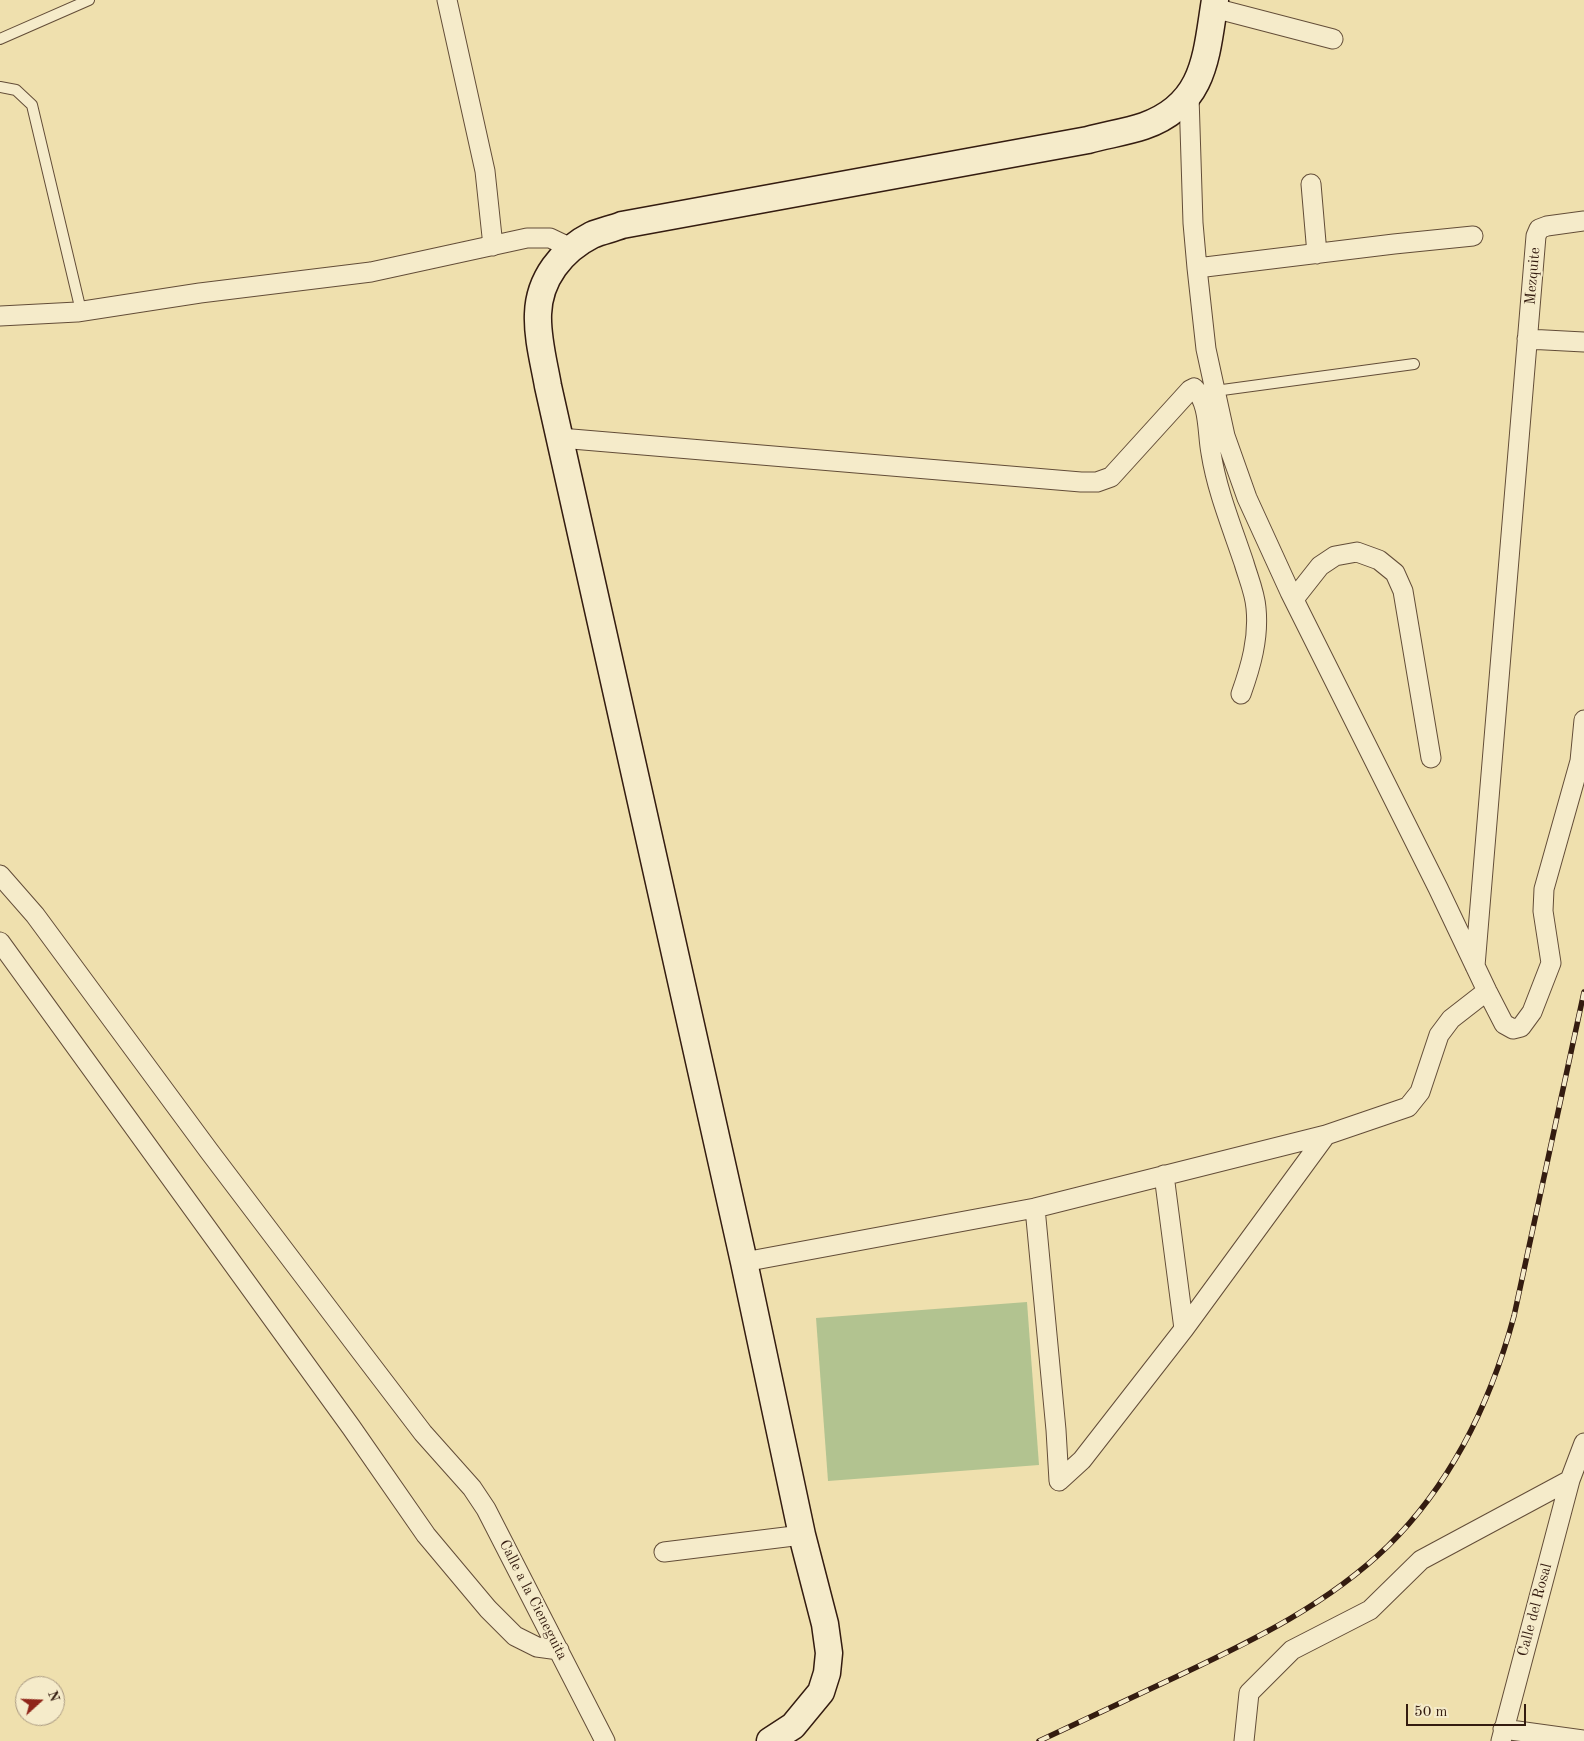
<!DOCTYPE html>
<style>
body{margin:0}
#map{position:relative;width:1584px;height:1741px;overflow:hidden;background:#efe0ae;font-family:"Old Standard TT",serif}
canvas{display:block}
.north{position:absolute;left:15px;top:1676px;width:50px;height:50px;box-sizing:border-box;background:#f5ebca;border:1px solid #a89880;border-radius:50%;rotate:70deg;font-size:14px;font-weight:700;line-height:20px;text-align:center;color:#341c10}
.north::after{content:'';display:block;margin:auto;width:18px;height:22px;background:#8f2418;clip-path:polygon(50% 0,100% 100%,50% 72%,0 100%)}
.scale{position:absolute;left:1406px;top:1704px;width:120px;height:22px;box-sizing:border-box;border:2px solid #341c10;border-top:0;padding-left:6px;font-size:15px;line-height:18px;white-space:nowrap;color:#341c10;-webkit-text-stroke:4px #f5ebca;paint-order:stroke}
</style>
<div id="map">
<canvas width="1584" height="1741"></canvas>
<div class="north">N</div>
<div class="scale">50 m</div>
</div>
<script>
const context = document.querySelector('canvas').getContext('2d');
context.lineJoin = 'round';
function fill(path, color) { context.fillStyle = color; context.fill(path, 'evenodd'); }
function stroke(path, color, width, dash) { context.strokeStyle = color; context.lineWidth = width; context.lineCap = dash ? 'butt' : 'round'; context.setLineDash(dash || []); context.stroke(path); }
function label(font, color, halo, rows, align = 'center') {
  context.font = font + ' "Old Standard TT",serif'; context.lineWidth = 4; context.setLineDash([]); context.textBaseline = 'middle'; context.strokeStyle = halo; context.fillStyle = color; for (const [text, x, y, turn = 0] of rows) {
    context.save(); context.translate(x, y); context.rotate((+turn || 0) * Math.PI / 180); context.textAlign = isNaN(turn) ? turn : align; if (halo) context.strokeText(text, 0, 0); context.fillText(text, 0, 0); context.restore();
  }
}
fill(new Path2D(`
 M 1027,1302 L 1039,1465 L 828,1481 L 816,1318 Z`), '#b2c390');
const service = new Path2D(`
 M 0,39 L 89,0
 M 0,87 L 16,90 L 32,105 L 81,311
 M 1215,391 L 1414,364`);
const minor = new Path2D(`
 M 447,0 L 485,171 L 493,246
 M 1214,8 L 1333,39
 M 1189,96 L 1193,223 L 1197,268 L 1206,349 L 1225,436 L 1247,498 L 1290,592 L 1438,888 L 1487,991 L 1504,1024 L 1513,1029 L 1521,1027 L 1532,1012 L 1551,963 L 1543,911 L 1544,889 L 1580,761 L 1584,720
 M 1311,184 L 1317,254
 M 1197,268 L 1394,244 L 1473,236
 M 0,316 L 77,312 L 200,293 L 371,272 L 527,238 L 550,238 L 571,248
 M 1527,339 L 1584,342
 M 560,438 L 1081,482 L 1097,482 L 1111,477 L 1190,390 L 1194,388 C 1210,403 1207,433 1211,453 C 1217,491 1232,527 1244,563 C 1248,577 1255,593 1256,608 C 1259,638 1251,666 1241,694
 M 1294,599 L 1320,566 L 1335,556 L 1357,552 L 1379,560 L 1395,573 L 1403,591 L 1431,758
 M 0,875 L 35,915 L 209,1151 L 362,1353 L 423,1433 L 472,1488 L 486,1509 L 605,1741
 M 0,942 L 351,1427 L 426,1535 L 488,1609 L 515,1636 L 537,1647 L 559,1650
 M 1475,966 L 1536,236 L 1539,229 L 1547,226 L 1584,221
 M 1164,1175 L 1184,1329
 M 1035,1208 L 1056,1430 L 1059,1481
 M 744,1262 L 1035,1208 L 1326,1135 L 1408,1107 L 1420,1092 L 1439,1035 L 1451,1019 L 1487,991
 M 1059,1481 L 1082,1460 L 1184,1329 L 1326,1135
 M 664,1552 L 802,1535
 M 1503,1729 L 1584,1740
 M 1244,1741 L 1249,1693 L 1292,1650 L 1370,1610 L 1421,1560 L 1570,1480
 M 1501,1741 L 1570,1480 L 1584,1443`);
const secondary = new Path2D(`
 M 770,1741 L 793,1726 L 821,1692 L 827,1673 L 829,1653 L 825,1624 L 802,1535 L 744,1262 L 548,386 C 544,363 537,338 538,314 C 539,279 562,250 592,235 C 601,231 612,229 622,225 L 1088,140 C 1106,135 1126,132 1144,126 C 1206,104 1206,55 1215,0`);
stroke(service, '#634d38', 12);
stroke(minor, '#634d38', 21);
stroke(secondary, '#341c10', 29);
stroke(service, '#f5ebca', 10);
stroke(minor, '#f5ebca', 19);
stroke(secondary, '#f5ebca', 26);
const rail = new Path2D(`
 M 1039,1741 C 1086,1719 1133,1697 1180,1675 C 1254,1640 1328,1604 1388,1546 C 1452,1483 1491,1401 1514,1316 L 1584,992`);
stroke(rail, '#341c10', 5.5);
stroke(rail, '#f5ebca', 4, [11]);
label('15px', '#341c10', '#f5ebca', [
 ["Mezquite",1533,276,-85],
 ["Calle a la Cieneguita",533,1600,63],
 ["Calle del Rosal",1535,1610,-75]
]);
</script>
